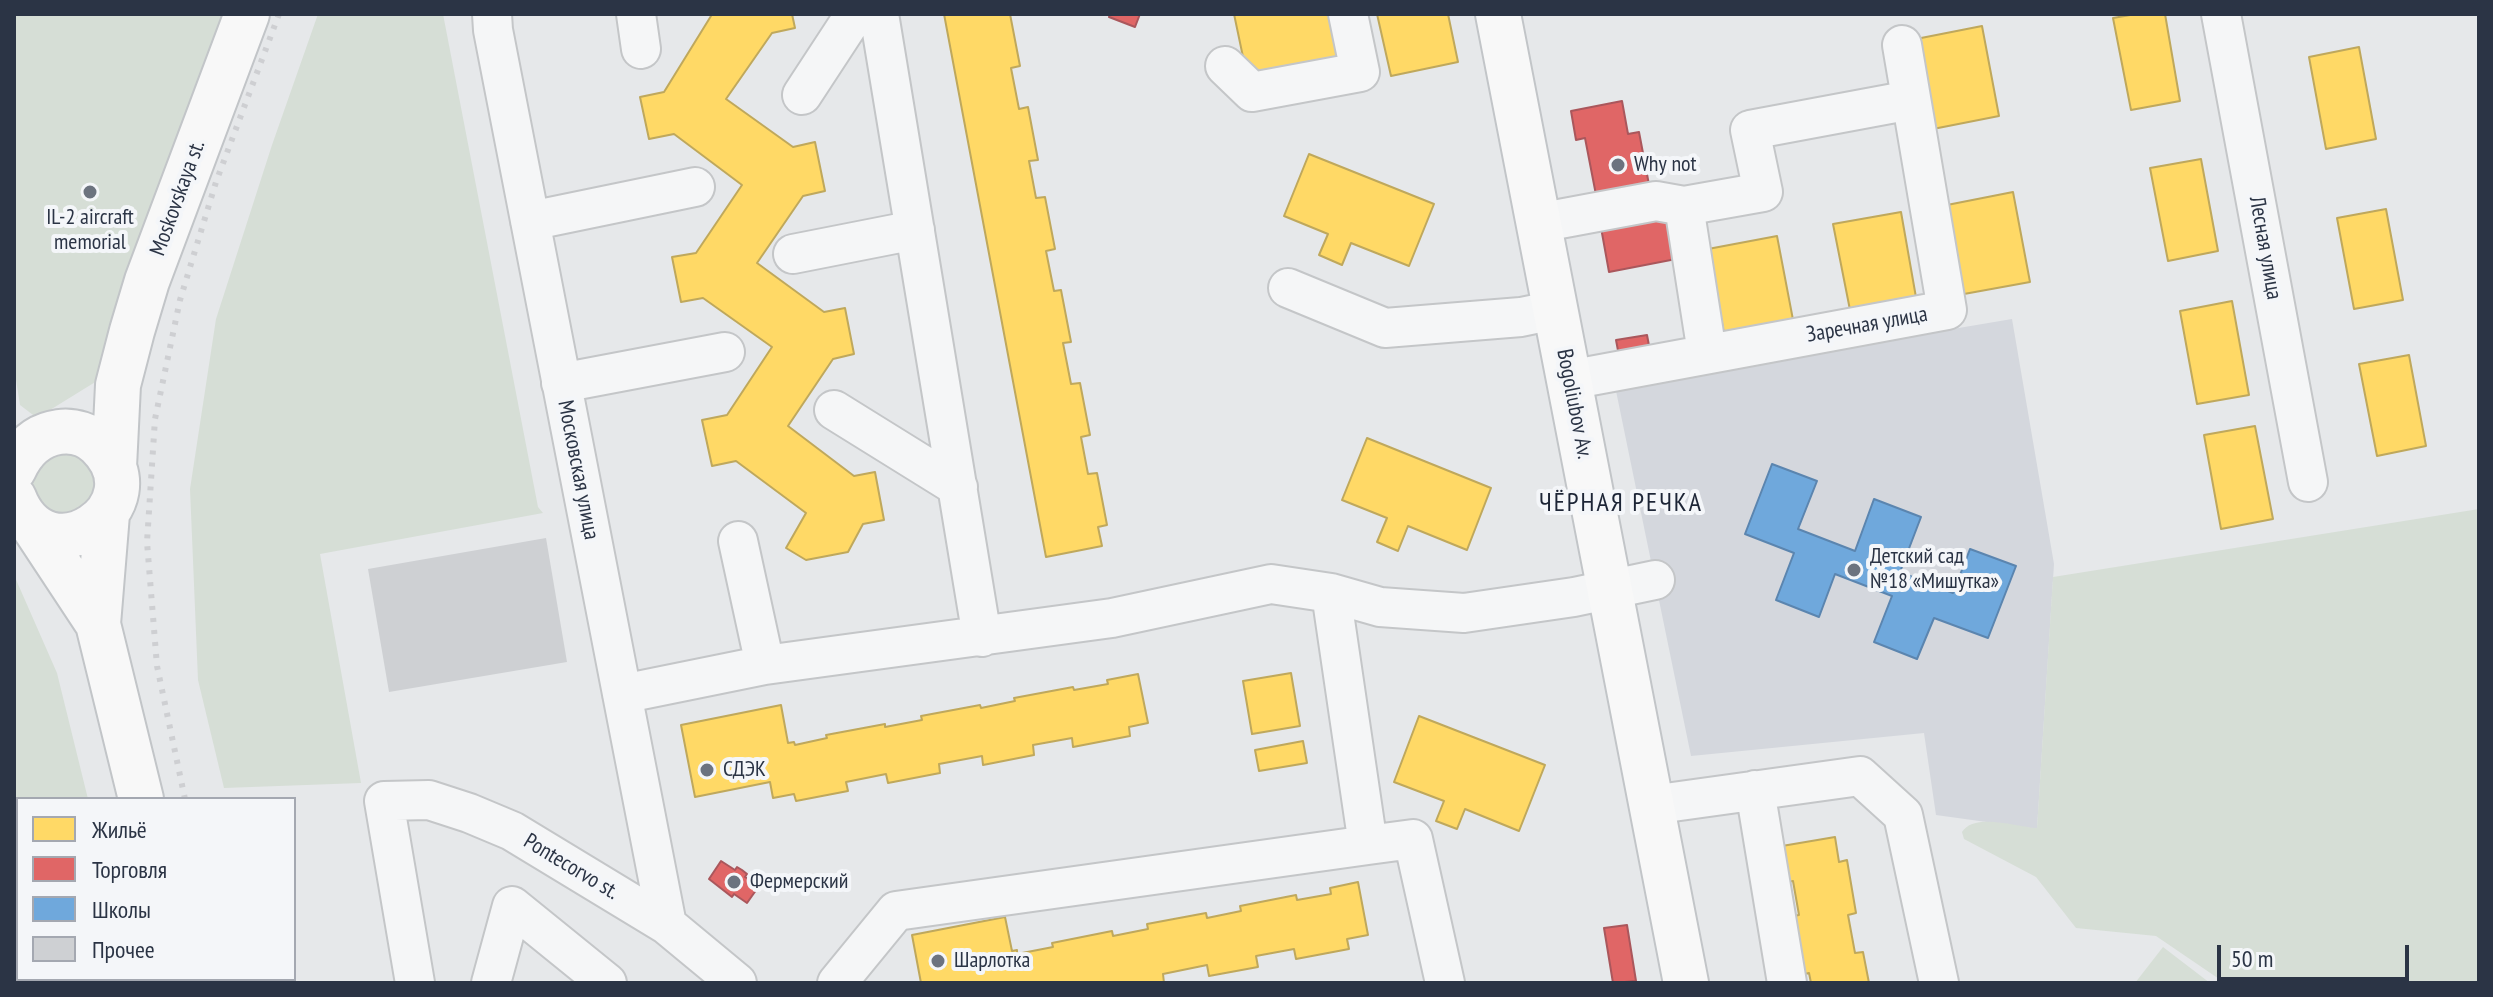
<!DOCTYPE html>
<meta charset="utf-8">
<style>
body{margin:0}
#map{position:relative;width:2493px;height:997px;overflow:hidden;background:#e6e8ea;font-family:"PT Sans Narrow",sans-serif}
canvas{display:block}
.frame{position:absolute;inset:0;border:16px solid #2b3445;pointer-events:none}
.legend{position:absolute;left:16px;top:797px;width:280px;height:184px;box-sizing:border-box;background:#f4f6f9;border:2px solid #a4a8b1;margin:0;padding:10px 14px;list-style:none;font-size:24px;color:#2b3445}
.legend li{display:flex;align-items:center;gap:16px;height:40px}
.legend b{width:40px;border:2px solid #a4a8b1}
.scale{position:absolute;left:2217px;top:945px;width:192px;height:36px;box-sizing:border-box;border:4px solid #2b3445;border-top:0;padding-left:10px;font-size:24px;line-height:28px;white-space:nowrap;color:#2b3445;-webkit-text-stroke:6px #f4f6f9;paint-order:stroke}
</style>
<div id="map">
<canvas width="2493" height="997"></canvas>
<div class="frame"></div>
<ul class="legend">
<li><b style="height:22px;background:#ffd966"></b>Жильё</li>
<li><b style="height:22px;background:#e06666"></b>Торговля</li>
<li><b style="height:22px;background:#6fa8dc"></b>Школы</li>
<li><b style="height:22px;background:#ced0d3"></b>Прочее</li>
</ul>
<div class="scale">50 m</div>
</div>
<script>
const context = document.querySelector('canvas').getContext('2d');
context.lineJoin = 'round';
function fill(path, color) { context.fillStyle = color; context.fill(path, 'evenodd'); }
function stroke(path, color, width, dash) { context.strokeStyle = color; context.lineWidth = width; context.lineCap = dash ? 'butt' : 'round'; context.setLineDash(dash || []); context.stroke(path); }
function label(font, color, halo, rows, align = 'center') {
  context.font = font + ' "PT Sans Narrow",sans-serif'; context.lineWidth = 8; context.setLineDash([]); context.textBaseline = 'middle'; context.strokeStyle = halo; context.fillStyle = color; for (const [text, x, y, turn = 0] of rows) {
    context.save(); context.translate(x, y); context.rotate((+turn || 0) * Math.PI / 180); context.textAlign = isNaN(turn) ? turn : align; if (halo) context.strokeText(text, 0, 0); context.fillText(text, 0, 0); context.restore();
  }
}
fill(new Path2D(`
 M 2012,319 L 2054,564 L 2037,829 L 1936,815 L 1924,733 L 1691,756 L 1615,386 Z`), '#d4d7dd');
fill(new Path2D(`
 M 14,14 L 227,14 L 105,376 L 37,418 L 20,405 L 14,367 Z
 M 318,14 L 443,14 L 538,507 L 543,513 L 320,554 L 361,783 L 224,788 L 198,680 L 190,489 L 216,319 L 272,145 Z
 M 87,452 L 101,495 L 64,522 L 28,496 L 28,472 L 42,453 Z
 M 2479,509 L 2479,983 L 2225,983 L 2156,936 L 2076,928 L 2036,877 L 1964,839 L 1962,832 C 1974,812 2017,827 2037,828 L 2053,577 Z
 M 14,575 L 57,673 L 88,799 L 18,799 L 18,968 L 14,969 Z
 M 2163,947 L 2210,983 L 2135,983 Z`), '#d6ded6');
const homes = new Path2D(`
 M 709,14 L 792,14 L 795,28 L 772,33 L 726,99 L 793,147 L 815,142 L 825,191 L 803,196 L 757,263 L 824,312 L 845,308 L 854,354 L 833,359 L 788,426 L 854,476 L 875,472 L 884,520 L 863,524 L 848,552 L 806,560 L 786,548 L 806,513 L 736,461 L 712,466 L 702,420 L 727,415 L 772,347 L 703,298 L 681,302 L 672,257 L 696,253 L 742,185 L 674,134 L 649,139 L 640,97 L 664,92 L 711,16 Z
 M 944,14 L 1010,14 L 1020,66 L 1011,68 L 1019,109 L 1028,107 L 1038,160 L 1029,161 L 1036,198 L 1045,197 L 1055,249 L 1046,251 L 1054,291 L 1061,290 L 1071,342 L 1063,343 L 1071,384 L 1080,383 L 1090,435 L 1081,437 L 1088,474 L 1097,473 L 1107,525 L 1098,527 L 1102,546 L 1046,557 Z
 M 1234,14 L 1331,14 L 1340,57 L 1247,76 Z
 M 1377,14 L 1448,14 L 1458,62 L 1391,76 Z
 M 2136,14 L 2165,14 L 2180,101 L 2131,110 L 2113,18 Z
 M 1982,26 L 1999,116 L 1933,129 L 1916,39 Z
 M 2359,47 L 2376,139 L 2326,149 L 2309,57 Z
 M 1309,154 L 1434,204 L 1409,266 L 1351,243 L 1342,265 L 1319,255 L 1328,234 L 1284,216 Z
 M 2201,159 L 2218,251 L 2168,261 L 2150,168 Z
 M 2013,192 L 2030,282 L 1964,294 L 1947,205 Z
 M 2386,209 L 2403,300 L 2354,309 L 2337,218 Z
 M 1901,212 L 1917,303 L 1851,315 L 1833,224 Z
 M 1777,236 L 1794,325 L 1725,339 L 1708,249 Z
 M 2232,301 L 2249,395 L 2197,404 L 2180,311 Z
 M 2409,355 L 2426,446 L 2377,456 L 2359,364 Z
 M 2255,426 L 2273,519 L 2221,529 L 2204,435 Z
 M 1367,438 L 1491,488 L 1467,550 L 1408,526 L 1398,551 L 1377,542 L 1387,518 L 1342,500 Z
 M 1291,673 L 1300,726 L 1252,734 L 1243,681 Z
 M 1138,674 L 1148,723 L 1129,727 L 1130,736 L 1073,747 L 1072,738 L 1033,745 L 1034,755 L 983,765 L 982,756 L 939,764 L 940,773 L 888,783 L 886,774 L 846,782 L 848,791 L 796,801 L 794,794 L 773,798 L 770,782 L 695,797 L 681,725 L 781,705 L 788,743 L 794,742 L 795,745 L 827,738 L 826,735 L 885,724 L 885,727 L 922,720 L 921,716 L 980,705 L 981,708 L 1015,701 L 1014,698 L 1073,687 L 1074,690 L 1108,684 L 1107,680 Z
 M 1419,716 L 1545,765 L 1519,831 L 1465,809 L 1457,829 L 1436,821 L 1444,801 L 1394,782 Z
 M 1303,741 L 1307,763 L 1259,771 L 1255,750 Z
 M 1835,837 L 1839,862 L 1847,860 L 1856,913 L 1848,915 L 1855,953 L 1863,952 L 1869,983 L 1811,983 L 1809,973 L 1805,974 L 1794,916 L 1799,915 L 1793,881 L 1788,882 L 1782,846 Z
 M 1358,882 L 1368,935 L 1347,939 L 1349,949 L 1296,959 L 1294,949 L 1256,956 L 1258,967 L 1209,976 L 1207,965 L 1163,974 L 1164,983 L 921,983 L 912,935 L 1005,917 L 1012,951 L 1017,950 L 1017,954 L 1053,947 L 1052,943 L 1112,931 L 1113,936 L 1148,929 L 1147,924 L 1206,913 L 1207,918 L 1241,911 L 1240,906 L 1296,895 L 1297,900 L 1331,894 L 1330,888 Z`);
fill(homes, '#ffd966');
stroke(homes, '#bfa85c', 2);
const shops = new Path2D(`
 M 1110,14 L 1140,14 L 1135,27 L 1109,17 Z
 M 1622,101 L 1628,134 L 1639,132 L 1650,190 L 1597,200 L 1585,138 L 1576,140 L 1571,111 Z
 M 1666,209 L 1676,259 L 1609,272 L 1600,222 Z
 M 1647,335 L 1651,356 L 1620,361 L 1616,340 Z
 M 721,861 L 735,870 L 737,867 L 742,870 L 747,874 L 745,877 L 759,886 L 747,903 L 734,894 L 732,897 L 709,879 Z
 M 1627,925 L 1636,981 L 1613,983 L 1604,928 Z`);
fill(shops, '#e06666');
stroke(shops, '#aa575c', 2);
const schools = new Path2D(`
 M 1772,464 L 1817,481 L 1798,529 L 1855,551 L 1874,499 L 1921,517 L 1900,572 L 1953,593 L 1970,549 L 2016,566 L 1988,638 L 1934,618 L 1917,659 L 1874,642 L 1892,596 L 1835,574 L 1819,617 L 1776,600 L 1794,553 L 1745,534 Z`);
fill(schools, '#6fa8dc');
stroke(schools, '#5b85af', 2);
fill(new Path2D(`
 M 546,538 L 567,662 L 389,692 L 368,569 Z`), '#ced0d3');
const minor = new Path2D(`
 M 492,14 L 493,30 L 667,925
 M 636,14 L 641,49
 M 879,14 L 982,637
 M 2221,14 L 2308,482
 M 1225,66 L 1252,92 L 1360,72 L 1348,14
 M 802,95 L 855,14
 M 530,221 L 695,187
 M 1538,223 L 1656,201 L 1684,206
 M 793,254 L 915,230
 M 1288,288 L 1385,328 L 1521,317 L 1555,310
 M 1707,353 L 1684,206 L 1763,192 L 1750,130 L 1911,100
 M 1569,380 L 1947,310 L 1902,45
 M 561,383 L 725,352
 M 834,410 L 958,487
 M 738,541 L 765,665
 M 1331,593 L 1368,845 L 1413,839 L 1445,983
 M 622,694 L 765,665 L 1112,618 L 1271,584 L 1331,593 L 1380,607 L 1464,613 L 1574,597 L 1655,580
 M 1755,790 L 1787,983
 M 1651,805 L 1860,776 L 1903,815 L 1939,983
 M 14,980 L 18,979
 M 415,983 L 384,801 L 429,800 L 469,813 L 512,831 L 667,925 L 737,983
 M 491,983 L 512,906 L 607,983
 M 837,983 L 896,911 L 1368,845`);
const major = new Path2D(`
 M 1498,14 L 1686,983
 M 114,467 L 118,385 L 132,331 L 147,281 L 247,14
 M 14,469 C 23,449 37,435 59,432 C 74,430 89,435 99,445 C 161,506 47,583 14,498
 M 107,514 L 98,624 L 141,799
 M 34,527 L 98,624
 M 186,979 L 187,983`);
stroke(minor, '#c4c6c8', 42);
stroke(major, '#c2c5c8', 48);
stroke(minor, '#f5f6f7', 38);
stroke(major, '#f8f8f8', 44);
stroke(new Path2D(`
 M 185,799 L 157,666 L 147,542 L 155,419 L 180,300 L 216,182 L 279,14
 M 225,979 L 226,983`), '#cecfd2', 6, [4, 8]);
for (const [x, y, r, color] of [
 [1618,165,8,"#6c737f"],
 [90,192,8,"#6c737f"],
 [1854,570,8,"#6c737f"],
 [707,770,8,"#6c737f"],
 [734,882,8,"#6c737f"],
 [938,961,8,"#6c737f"]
]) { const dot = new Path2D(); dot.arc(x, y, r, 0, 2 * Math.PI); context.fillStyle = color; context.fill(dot); stroke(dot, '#f4f6f9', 3); }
label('22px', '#2b3445', '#f4f6f9', [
 ["Why not",1634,165],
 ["IL-2 aircraft",90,218,"center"],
 ["memorial",90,243,"center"],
 ["Детский сад",1870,557],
 ["№18 «Мишутка»",1870,582],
 ["СДЭК",723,770],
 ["Фермерский",750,882],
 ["Шарлотка",954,961]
], 'left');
label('22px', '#2b3445', '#f4f6f9', [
 ["Moskovskaya st.",178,198,-70],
 ["Лесная улица",2265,248,80],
 ["Заречная улица",1867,325,-10],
 ["Bogoliubov Av.",1574,404,79],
 ["Московская улица",578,470,79],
 ["Pontecorvo st.",571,867,31]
]);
context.letterSpacing = '2px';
label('26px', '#1d2536', '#f4f6f9', [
 ["ЧЁРНАЯ РЕЧКА",1621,504]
]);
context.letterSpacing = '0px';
</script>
